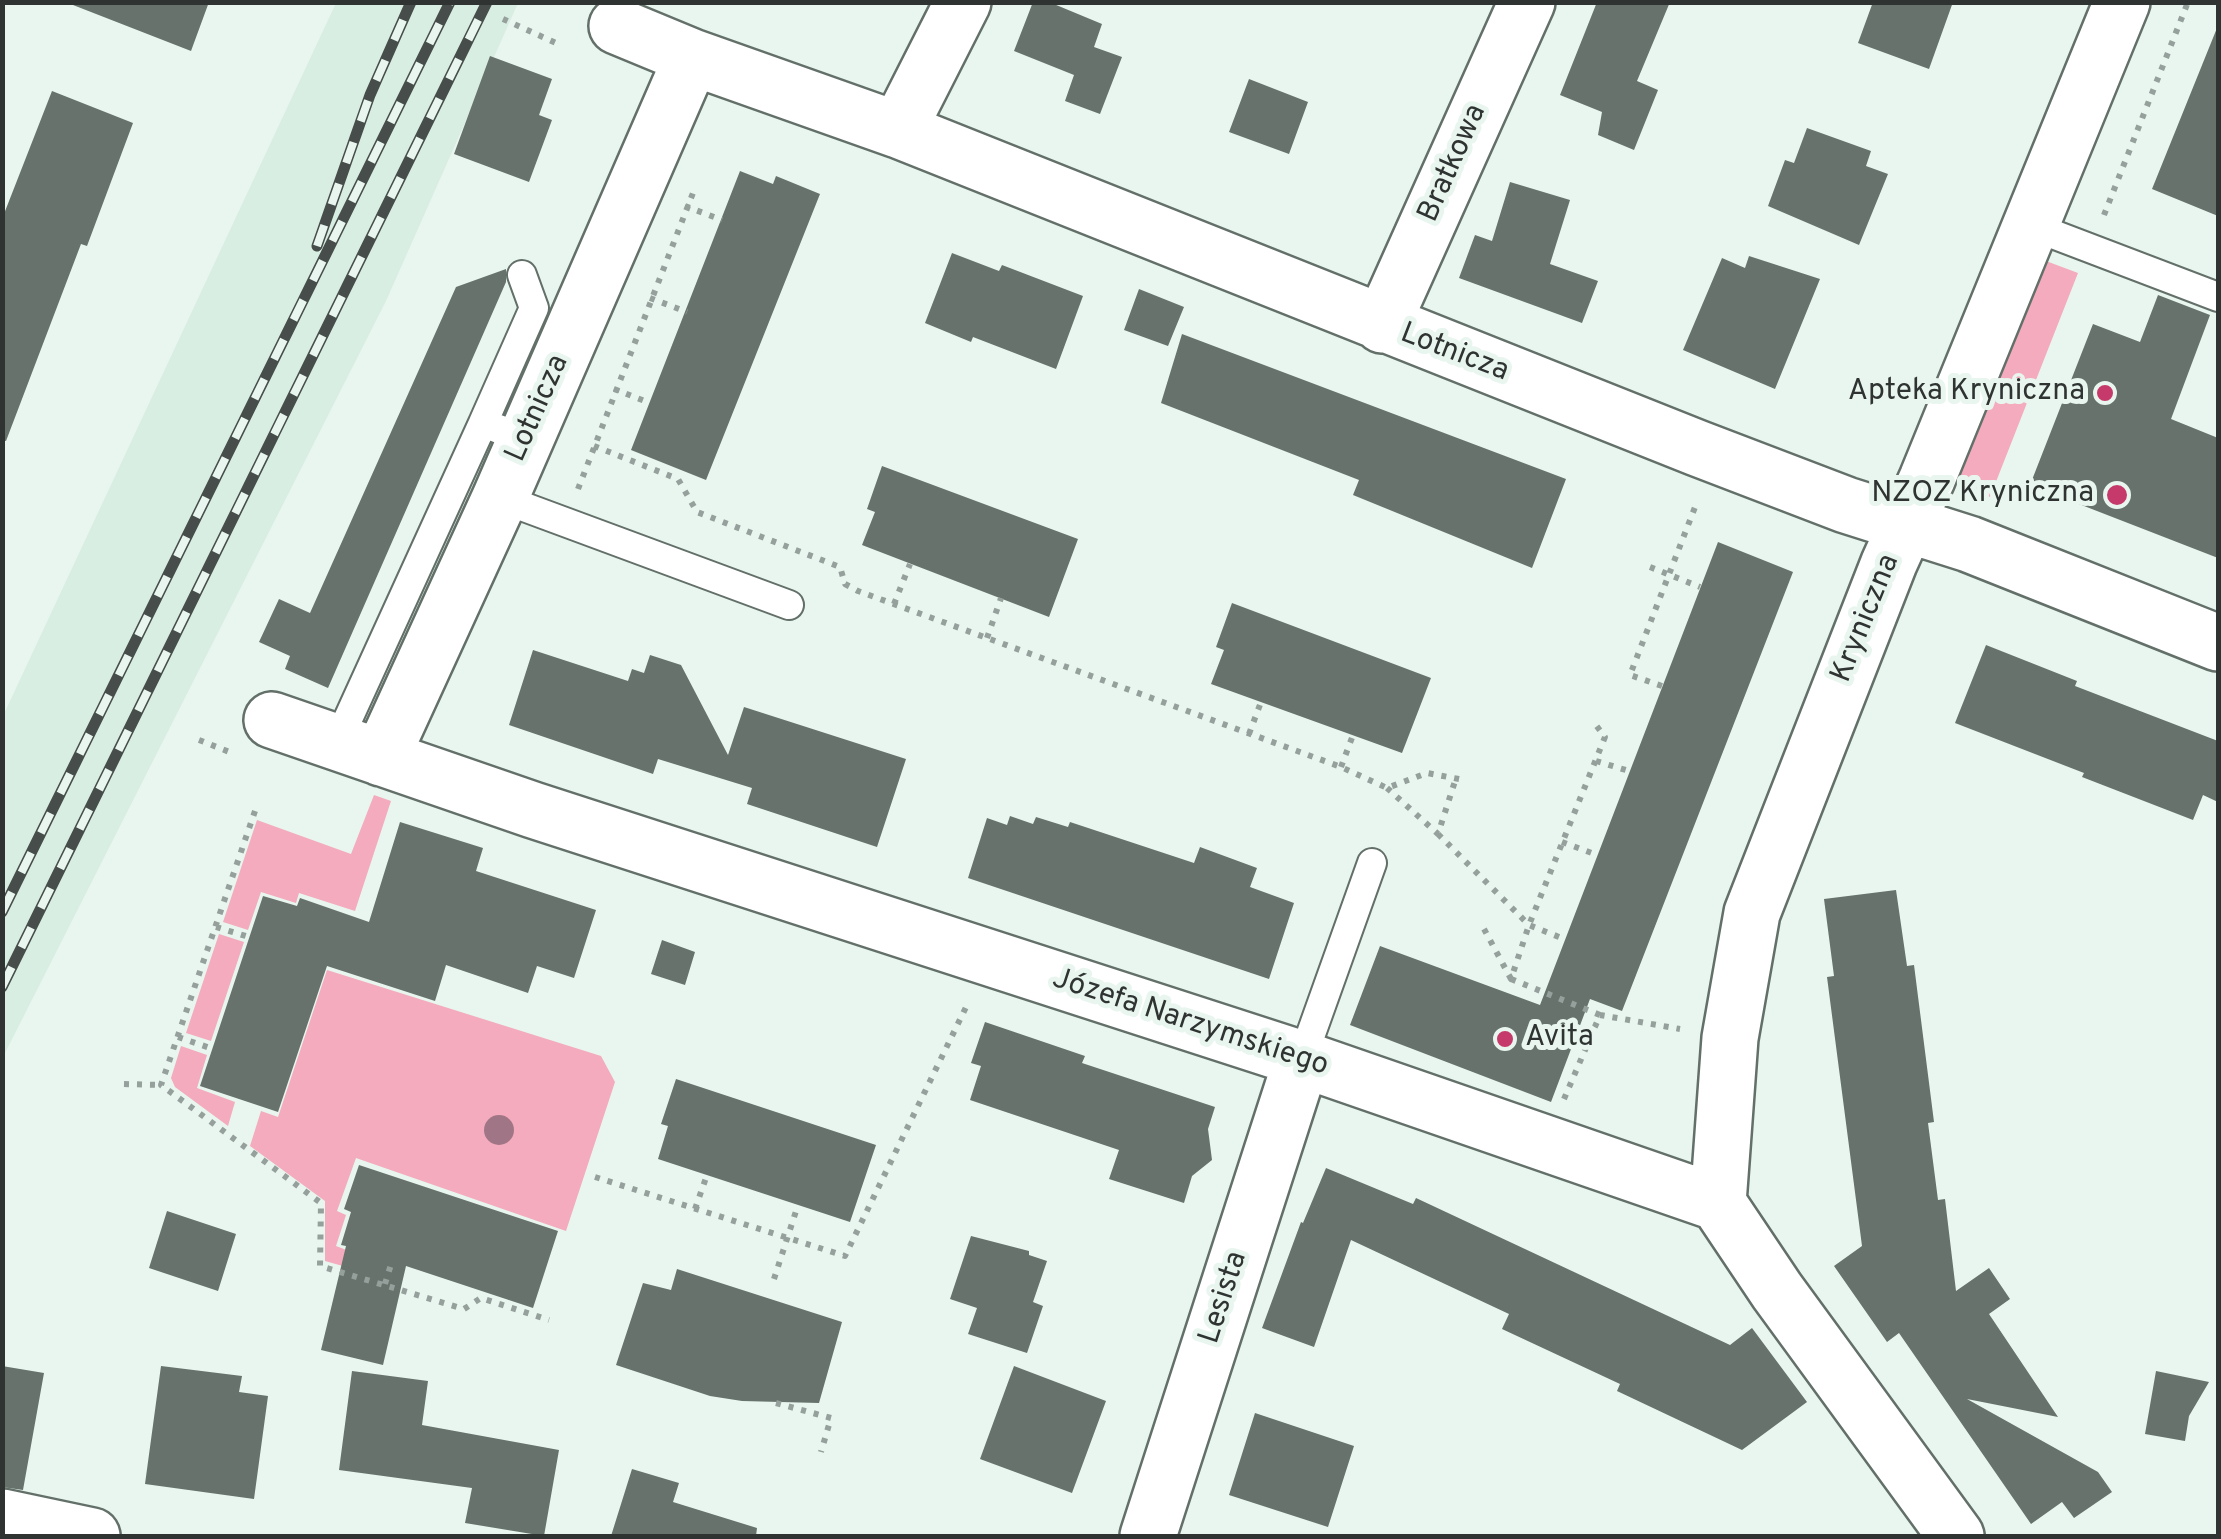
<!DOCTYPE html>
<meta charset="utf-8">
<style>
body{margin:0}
#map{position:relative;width:2221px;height:1539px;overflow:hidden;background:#e8f6ef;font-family:Overpass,sans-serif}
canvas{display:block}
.frame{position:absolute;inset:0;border:5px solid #2f3432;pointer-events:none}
</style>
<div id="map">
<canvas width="2221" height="1539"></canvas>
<div class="frame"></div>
</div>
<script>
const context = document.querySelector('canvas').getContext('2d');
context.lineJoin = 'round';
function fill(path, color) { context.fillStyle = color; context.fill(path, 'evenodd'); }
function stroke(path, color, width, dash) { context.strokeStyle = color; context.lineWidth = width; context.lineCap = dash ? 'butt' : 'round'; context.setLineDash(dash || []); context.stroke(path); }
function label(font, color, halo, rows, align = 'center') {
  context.font = font + ' Overpass,sans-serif'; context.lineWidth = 10; context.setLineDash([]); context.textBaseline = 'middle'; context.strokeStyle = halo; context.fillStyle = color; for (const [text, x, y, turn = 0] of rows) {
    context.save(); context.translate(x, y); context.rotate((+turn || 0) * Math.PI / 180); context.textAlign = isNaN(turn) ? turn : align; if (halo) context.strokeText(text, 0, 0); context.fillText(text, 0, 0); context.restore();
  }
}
fill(new Path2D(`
 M 336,3 L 518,3 L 386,301 L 3,1057 L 3,716 Z`), '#d8eee2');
fill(new Path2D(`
 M 2038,258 L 2078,273 L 1990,497 L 1952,481 Z
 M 374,795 L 391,801 L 355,911 L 299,893 L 296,903 L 261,892 L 248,930 L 223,922 L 257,820 L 351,854 Z
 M 219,934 L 244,942 L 211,1041 L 186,1033 Z
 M 327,970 L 601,1056 L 615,1082 L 566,1231 L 356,1158 L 337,1211 L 346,1215 L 336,1246 L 386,1265 L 382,1277 L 325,1261 L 325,1201 L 250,1146 L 261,1111 L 278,1117 Z
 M 181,1046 L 207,1055 L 197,1088 L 235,1102 L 228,1126 L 175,1087 L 171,1078 Z`), '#f3abbd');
fill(new Path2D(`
 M 73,2 L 209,2 L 191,51 L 73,5 Z
 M 1033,2 L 1049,2 L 1102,24 L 1094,47 L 1122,57 L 1100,114 L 1065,101 L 1074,75 L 1014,51 Z
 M 1597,2 L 1670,2 L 1637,81 L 1658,90 L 1634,150 L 1598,135 L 1602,112 L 1560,95 Z
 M 1873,2 L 1953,2 L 1929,69 L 1858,43 Z
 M 2217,28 L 2218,28 L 2218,216 L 2152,189 Z
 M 490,56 L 552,79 L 539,115 L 552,120 L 529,182 L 454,154 Z
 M 1249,79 L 1308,102 L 1289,154 L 1229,132 Z
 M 52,91 L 133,123 L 87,246 L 81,244 L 6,441 L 2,440 L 2,219 Z
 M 1807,128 L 1871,151 L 1866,166 L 1888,174 L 1859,245 L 1768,206 L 1785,160 L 1794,163 Z
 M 740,171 L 773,184 L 776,176 L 820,194 L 706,480 L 631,450 Z
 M 1510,182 L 1570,200 L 1550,264 L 1598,281 L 1582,323 L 1459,278 L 1475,235 L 1492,241 Z
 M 952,253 L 999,271 L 1002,265 L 1083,296 L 1056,369 L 973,337 L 971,342 L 925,323 Z
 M 1749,256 L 1820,279 L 1775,389 L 1683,350 L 1722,258 L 1745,268 Z
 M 506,269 L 506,282 L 328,688 L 285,669 L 290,656 L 259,642 L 279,599 L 310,613 L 456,287 Z
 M 1139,289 L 1184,307 L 1168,346 L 1124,330 Z
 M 2158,295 L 2210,315 L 2171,419 L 2218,438 L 2218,558 L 2030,485 L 2093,324 L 2140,342 Z
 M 1182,334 L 1566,479 L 1532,568 L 1353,495 L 1359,480 L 1161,403 Z
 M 882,466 L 1078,539 L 1049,617 L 862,545 L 875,512 L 867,509 Z
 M 1718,542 L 1793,572 L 1622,1011 L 1590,999 L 1551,1102 L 1350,1025 L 1380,946 L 1540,1005 Z
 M 1232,603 L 1431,678 L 1402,753 L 1211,684 L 1224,650 L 1216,647 Z
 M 1986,645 L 2077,681 L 2075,686 L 2218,741 L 2218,802 L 2203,795 L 2193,820 L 2082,777 L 2084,773 L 1955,723 Z
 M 533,650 L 628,681 L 632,669 L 644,673 L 650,655 L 681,665 L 728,755 L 744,707 L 906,759 L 877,847 L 747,804 L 752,788 L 658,759 L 653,774 L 509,725 Z
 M 1010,816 L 1033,824 L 1036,817 L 1068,827 L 1070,822 L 1194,863 L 1200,847 L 1257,868 L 1250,887 L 1294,903 L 1269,979 L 968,878 L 987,818 L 1007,825 Z
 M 400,822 L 483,848 L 476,871 L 596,910 L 574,978 L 537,966 L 528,993 L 446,965 L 435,1001 L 327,966 L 278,1112 L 200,1086 L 263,896 L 297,906 L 300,898 L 369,922 Z
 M 1896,890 L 1907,966 L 1914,965 L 1934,1122 L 1928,1123 L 1938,1200 L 1945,1199 L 1956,1291 L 1989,1268 L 2010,1299 L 1989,1314 L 2058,1417 L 1967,1399 L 2098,1472 L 2112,1492 L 2074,1518 L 2062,1502 L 2031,1524 L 1899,1333 L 1887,1342 L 1834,1266 L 1862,1246 L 1827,977 L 1834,976 L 1824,899 Z
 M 662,940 L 695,952 L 685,985 L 651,974 Z
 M 985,1022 L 1085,1056 L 1082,1063 L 1215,1107 L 1208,1129 L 1212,1160 L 1192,1176 L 1184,1203 L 1109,1179 L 1119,1150 L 970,1100 L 981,1066 L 971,1063 Z
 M 676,1079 L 876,1145 L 850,1222 L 658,1159 L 668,1126 L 661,1124 Z
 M 359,1165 L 558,1231 L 533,1308 L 406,1266 L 383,1365 L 321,1350 L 346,1246 L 341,1245 L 351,1212 L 344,1209 Z
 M 1326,1168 L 1413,1204 L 1416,1198 L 1730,1345 L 1752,1328 L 1807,1402 L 1742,1450 L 1617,1391 L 1620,1384 L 1502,1329 L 1509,1314 L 1351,1240 L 1314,1347 L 1262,1328 L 1301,1222 L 1303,1223 Z
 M 167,1211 L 236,1234 L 218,1291 L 149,1268 Z
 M 971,1236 L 1029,1251 L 1029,1255 L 1047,1261 L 1033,1302 L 1043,1306 L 1027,1353 L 968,1334 L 977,1308 L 950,1299 Z
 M 677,1269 L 842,1322 L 819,1403 L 742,1401 L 710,1396 L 616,1365 L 643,1283 L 671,1290 Z
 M 2,1366 L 44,1373 L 23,1490 L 2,1487 Z
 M 161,1366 L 242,1376 L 239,1392 L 268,1396 L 254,1499 L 145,1484 Z
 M 1014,1366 L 1106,1401 L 1072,1493 L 980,1459 Z
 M 352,1371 L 428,1381 L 422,1425 L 559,1450 L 544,1536 L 465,1523 L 472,1488 L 339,1470 Z
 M 2156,1371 L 2209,1382 L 2189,1416 L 2185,1441 L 2145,1434 Z
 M 1255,1413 L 1354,1446 L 1328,1527 L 1229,1495 Z
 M 632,1469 L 679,1483 L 673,1502 L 757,1528 L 756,1536 L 611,1536 Z`), '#66726b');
const lane = new Path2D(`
 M 2029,225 L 2218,297
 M 483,423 L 534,308 L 522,275
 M 500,498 L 789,605
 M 337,743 L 483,423 L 525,439
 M 1302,1059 L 1372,863`);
const street = new Path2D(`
 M 617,26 L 692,57
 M 898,130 L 963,2
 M 1382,325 L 1527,2
 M 272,720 L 533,810 L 1302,1059 L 1718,1203 L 1777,1291 L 1956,1536
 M 381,758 L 500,498 L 692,57 L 898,130 L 1697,448 L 1846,505 L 1969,544 L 2218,643
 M 1718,1203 L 1730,1038 L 1752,913 L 1889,563 L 1927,479 L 2122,2
 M 2,1517 L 92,1536
 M 1148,1536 L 1302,1059`);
stroke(lane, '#637069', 32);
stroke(street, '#637069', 60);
stroke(new Path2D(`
 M 503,19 L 556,43
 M 685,206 L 722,220
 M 2104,215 L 2188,2
 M 650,298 L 687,312
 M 614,389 L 650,403
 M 594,446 L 678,479 L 697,512 L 840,567 L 845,584 L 858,591 L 1341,767 L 1387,788 L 1427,773 L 1464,780
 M 578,489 L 693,193
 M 1998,502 L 2014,492
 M 1650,567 L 1700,587
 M 894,604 L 910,564
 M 987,638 L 1001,598
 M 1662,686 L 1630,675 L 1697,502
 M 1249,734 L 1261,702
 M 199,740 L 232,753
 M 1596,761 L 1629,771
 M 1341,767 L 1353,735
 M 1387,788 L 1438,834 L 1456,778
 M 255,811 L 161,1085 L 321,1203 L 320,1266 L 464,1309 L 481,1298 L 549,1320
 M 1438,834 L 1529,925 L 1564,939
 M 1562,842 L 1597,855
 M 216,927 L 249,937
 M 1484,929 L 1511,979 L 1529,925 L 1605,737 L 1592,720
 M 1511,979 L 1600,1015
 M 178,1037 L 213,1049
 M 124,1084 L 161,1085
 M 1564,1099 L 1600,1015 L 1680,1029
 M 595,1177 L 845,1256 L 968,1003
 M 695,1209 L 707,1175
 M 774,1279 L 798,1205
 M 385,1284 L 392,1261
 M 776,1403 L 831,1418 L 821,1452`), '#959f9b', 6, [5, 8]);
stroke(lane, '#fff', 28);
stroke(street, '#fff', 55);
const rail = new Path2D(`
 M 317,246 L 370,95 L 411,2
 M 2,912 L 450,2
 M 2,987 L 487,2`);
stroke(rail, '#464d4a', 11);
stroke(rail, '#e8f6ef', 8, [22]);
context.fillStyle = '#a07686';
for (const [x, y] of [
 [499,1130]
]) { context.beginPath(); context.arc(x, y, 15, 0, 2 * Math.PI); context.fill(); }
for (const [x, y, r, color] of [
 [2105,393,10,"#c63a6b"],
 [2117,495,12,"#c63a6b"],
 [1505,1039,10,"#c63a6b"]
]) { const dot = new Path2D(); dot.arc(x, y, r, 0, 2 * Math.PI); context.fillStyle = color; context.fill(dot); stroke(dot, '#e8f6ef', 4); }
label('30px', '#2f3432', '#e8f6ef', [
 ["Bratkowa",1454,164,-66],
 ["Lotnicza",1454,354,21],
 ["Lotnicza",539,409,-66],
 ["Kryniczna",1867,619,-68],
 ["Józefa Narzymskiego",1190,1024,18],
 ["Lesista",1225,1298,-72]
]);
label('30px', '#2f3432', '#e8f6ef', [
 ["Apteka Kryniczna",2085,393],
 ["NZOZ Kryniczna",2094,495],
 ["Avita",1525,1039,"left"]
], 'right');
</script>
